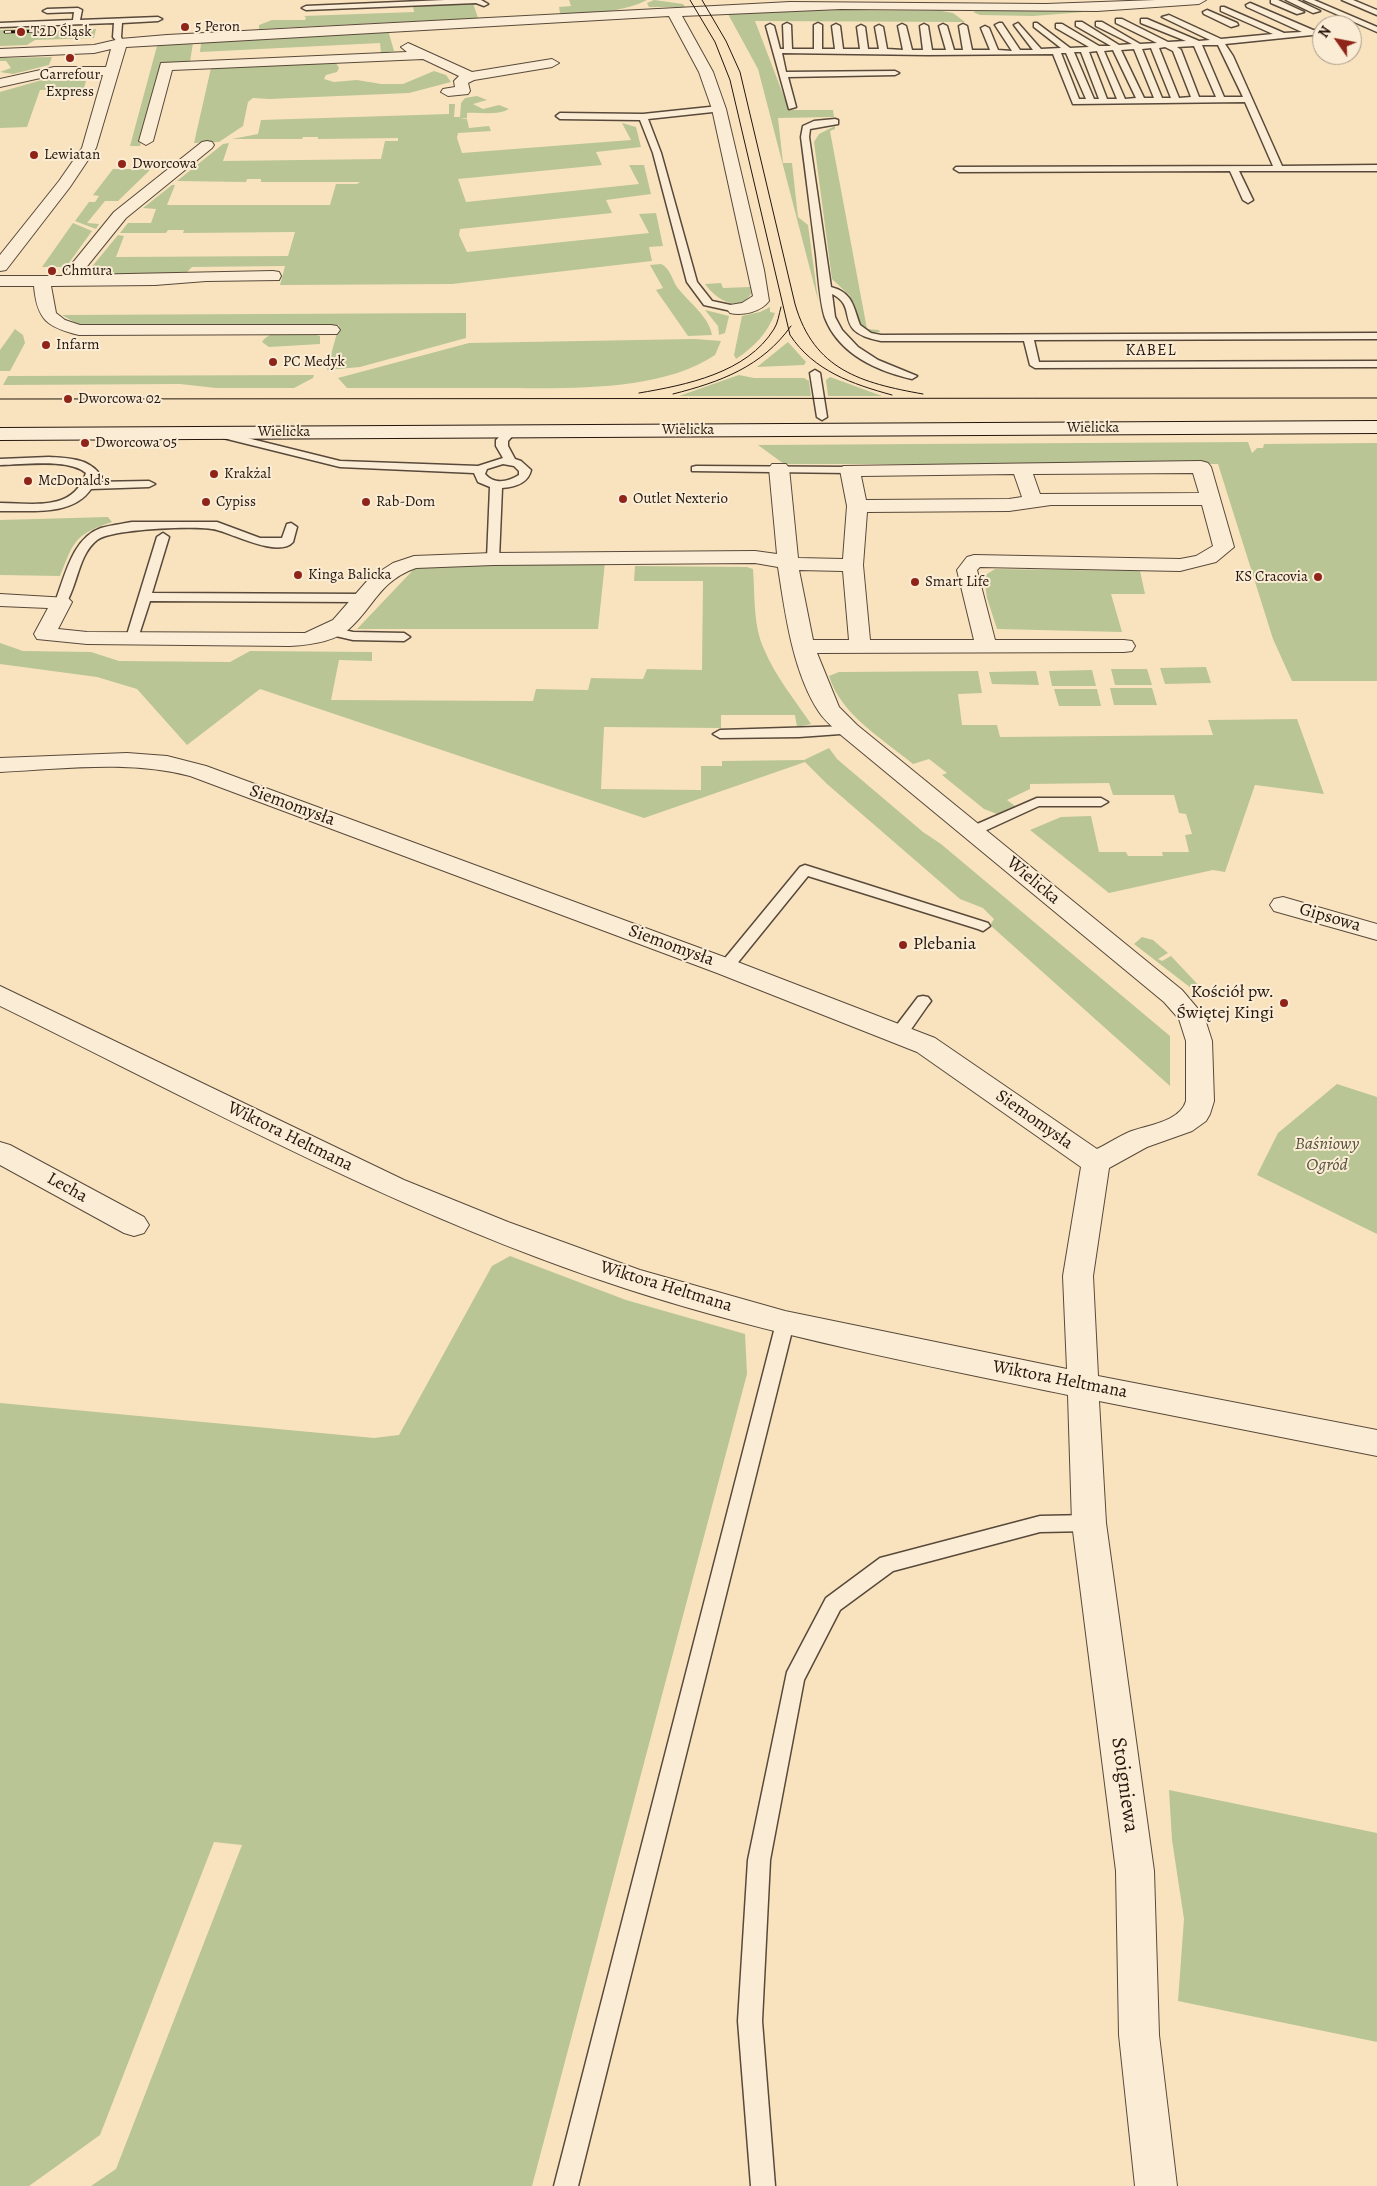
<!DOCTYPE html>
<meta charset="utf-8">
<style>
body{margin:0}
#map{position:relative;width:1377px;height:2186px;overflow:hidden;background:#f9e3bf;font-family:Alegreya,serif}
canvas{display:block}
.north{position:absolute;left:1312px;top:15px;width:50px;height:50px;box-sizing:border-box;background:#fbedd5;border:1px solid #a59785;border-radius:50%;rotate:303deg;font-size:14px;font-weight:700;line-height:20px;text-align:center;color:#24160d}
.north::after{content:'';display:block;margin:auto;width:18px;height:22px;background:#8f2418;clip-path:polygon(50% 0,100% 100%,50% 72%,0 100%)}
</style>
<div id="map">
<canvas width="1377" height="2186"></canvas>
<div class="north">N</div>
</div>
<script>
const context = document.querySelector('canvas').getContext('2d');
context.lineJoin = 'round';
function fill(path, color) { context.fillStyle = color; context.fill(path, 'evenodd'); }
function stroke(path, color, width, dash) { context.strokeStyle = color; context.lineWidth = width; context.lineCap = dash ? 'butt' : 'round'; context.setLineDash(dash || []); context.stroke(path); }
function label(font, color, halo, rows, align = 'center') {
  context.font = font + ' Alegreya,serif'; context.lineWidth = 4; context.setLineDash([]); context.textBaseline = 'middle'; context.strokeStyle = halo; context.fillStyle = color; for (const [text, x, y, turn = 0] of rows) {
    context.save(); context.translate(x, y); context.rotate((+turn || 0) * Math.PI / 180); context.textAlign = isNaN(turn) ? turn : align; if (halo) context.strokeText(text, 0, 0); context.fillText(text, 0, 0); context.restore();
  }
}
fill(new Path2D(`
 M 569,0 L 647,0 C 624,12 586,15 560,13 L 559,7 L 571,6 Z
 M 654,0 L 683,4 L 685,7 L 649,7 L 647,3 Z
 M 473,3 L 478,18 L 259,29 L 259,25 L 272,20 L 305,20 L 306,17 L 303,16 L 414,12 L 413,6 Z
 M 837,10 L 942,11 L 953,13 L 965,22 L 755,21 L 789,110 L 833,110 L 834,117 L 778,118 L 783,163 L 792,163 L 798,217 L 808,225 L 818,300 L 758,69 L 728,14 Z
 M 976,11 L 1097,11 L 1033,16 L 980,15 L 973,12 Z
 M 48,28 L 48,31 L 96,29 L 94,38 L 35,40 L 27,45 L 0,46 L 0,30 Z
 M 388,30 L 394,51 L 381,53 L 380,43 L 200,52 L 201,43 Z
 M 193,43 L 190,62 L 161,64 L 140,146 L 130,146 L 157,46 Z
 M 52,57 L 49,65 L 13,74 L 0,72 L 11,68 L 6,61 L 0,61 L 0,58 Z
 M 336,63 L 339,68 L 337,72 L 326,75 L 324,79 L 334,82 L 357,80 L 381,84 L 403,84 L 434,71 L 446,75 L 451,82 L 409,93 L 269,99 L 253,98 L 248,102 L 243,126 L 219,142 L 194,143 L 211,68 Z
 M 49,78 L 86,81 L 84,88 L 40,90 L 27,127 L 0,128 L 0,92 Z
 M 477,96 L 487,100 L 473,104 L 483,109 L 499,105 L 509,109 C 496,116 481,112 467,113 L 467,118 L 460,118 L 467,119 L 469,128 L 489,126 L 491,131 L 458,133 L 457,138 L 462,153 L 631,140 L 622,123 L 636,127 L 641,147 L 596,152 L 602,165 L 458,179 L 466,202 L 639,184 L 629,165 L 644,165 L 651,194 L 606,200 L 612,213 L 460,229 L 459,235 L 467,252 L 649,233 L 639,214 L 656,213 L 663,246 L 649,247 L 652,261 L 452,284 L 280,285 L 285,266 L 192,267 L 185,274 L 85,275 L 118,235 L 124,236 L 116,257 L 288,256 L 295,232 L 183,233 L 184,230 L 168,230 L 166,233 L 120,233 L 128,223 L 151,223 L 156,209 L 143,208 L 172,185 L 175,185 L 167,205 L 330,205 L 336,184 L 357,184 L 360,182 L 261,182 L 261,179 L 247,179 L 246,182 L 177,181 L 223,144 L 229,143 L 223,161 L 381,159 L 385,141 L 398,141 L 398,138 L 318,139 L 318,137 L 303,137 L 302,139 L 232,139 L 258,134 L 261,120 L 449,114 L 449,104 L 455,104 L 454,117 L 460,117 L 461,103 L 465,98 Z
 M 835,126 L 835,129 L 830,131 L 867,329 L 879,330 L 880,332 L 870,332 L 860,327 L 850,296 L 832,279 L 814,142 L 819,134 Z
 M 113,169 L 151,169 L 118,201 L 105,201 L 87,223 L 99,224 L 96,229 L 75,221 L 89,202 L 95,202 L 99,196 L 93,195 Z
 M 73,223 L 92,231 L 66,267 L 42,267 Z
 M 661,264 C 670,268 672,279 677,287 C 688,302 709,316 712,335 L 688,336 L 656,290 L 663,288 L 650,265 Z
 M 721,283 L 723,288 L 750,287 L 751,294 C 737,314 715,298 705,284 Z
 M 770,307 L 770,312 L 775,313 C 767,334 755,346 736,359 L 734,355 L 742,316 L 760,312 Z
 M 705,310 L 729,316 L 725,333 L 719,335 L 718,326 Z
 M 466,313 L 466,338 L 360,367 L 327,370 L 339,325 L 81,326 L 62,315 Z
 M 15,329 L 23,335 L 25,343 L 10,371 L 0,371 L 0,350 Z
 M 309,333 L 320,336 L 320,344 L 269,347 L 262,342 C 270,328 295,333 309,333 Z
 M 695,339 L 721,341 L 715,355 C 659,393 561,388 496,388 C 446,388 397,388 347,388 L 338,378 L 469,343 Z
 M 788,342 L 806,362 L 804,365 L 757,367 Z
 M 314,375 L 313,378 L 294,388 L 216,388 L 180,384 L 3,385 L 8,376 Z
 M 739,375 L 754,378 L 804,378 L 809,381 L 811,396 L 679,396 Z
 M 830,377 L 882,396 L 828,396 L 826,380 Z
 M 1248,442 L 1252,453 L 1257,448 L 1263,448 L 1264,444 L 1377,443 L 1377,681 L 1292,681 L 1273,639 L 1218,464 L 784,464 L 758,445 Z
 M 108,517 L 112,522 C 74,535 74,541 60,576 L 0,575 L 0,520 Z
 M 605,562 L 598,629 L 357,629 L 416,567 Z
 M 635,566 L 747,567 L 753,569 C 755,595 753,625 764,649 C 775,676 795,700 811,724 L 797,727 L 795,715 L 721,715 L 721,728 L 604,727 L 601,789 L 701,790 L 701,766 L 722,766 L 722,761 L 804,760 L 829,748 L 837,759 L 923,832 L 941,844 L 1170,1036 L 1170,1086 L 990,925 L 994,919 L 983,908 L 960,899 L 827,784 L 805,762 L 644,818 L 260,689 L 187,745 L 137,689 L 97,677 L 0,664 L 0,643 L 23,651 L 91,652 L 119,661 L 230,662 L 250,651 L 372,652 L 372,661 L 339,660 L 331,700 L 533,701 L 536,689 L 588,690 L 591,678 L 643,679 L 647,669 L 702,670 L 703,581 L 634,581 Z
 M 995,569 L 1140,571 L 1145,594 L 1111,594 L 1122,632 L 997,629 L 987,598 L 984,576 Z
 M 1206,667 L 1211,683 L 1165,684 L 1160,668 Z
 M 1111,669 L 1147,669 L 1152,685 L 1115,685 Z
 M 1092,670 L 1096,686 L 1052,686 L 1049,671 Z
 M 978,671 L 982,693 L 958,694 L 962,725 L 997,725 L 1000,737 L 1213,735 L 1208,720 L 1297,719 L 1324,794 L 1255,785 L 1225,872 L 1213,870 L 1109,893 L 1030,830 L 1061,817 L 1091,816 L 1099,852 L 1126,852 L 1128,856 L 1163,856 L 1162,852 L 1189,852 L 1185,835 L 1192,834 L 1186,814 L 1179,813 L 1174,795 L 1113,795 L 1109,783 L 1030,784 L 1030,789 L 1007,800 L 1015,806 L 997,814 L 984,809 L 942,775 L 947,773 L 929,759 L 913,764 C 883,739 841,715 829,676 L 839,672 Z
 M 1036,671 L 1039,685 L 992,684 L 989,672 Z
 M 1110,688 L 1152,688 L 1157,705 L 1114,705 Z
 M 1054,689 L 1097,689 L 1101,706 L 1059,706 Z
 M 1142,937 L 1153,940 L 1168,953 L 1158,959 L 1162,961 L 1171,956 L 1205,992 L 1200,995 L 1134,944 Z
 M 1337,1084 L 1377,1097 L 1377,1234 L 1257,1175 L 1278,1133 Z
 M 510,1256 L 626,1300 L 745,1334 L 747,1374 L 532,2186 L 91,2186 L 116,2169 L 242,1845 L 214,1842 L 100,2135 L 29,2186 L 0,2186 L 0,1403 L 374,1438 L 399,1435 L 492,1266 Z
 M 1169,1790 L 1377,1833 L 1377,2042 L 1178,2001 L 1184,1919 L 1172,1840 Z`), '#b9c595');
const lane = new Path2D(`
 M 445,0 L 481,0 L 488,4 L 484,6 L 476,3 L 306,10 L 302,8 L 306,6 Z
 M 1271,0 L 1278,0 L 1304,12 L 1297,14 L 1271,3 Z
 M 1286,0 L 1297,0 L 1320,11 L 1313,13 Z
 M 1304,0 L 1314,0 L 1377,27 L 1377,32 Z
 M 1342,0 L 1353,0 L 1377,10 L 1377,15 Z
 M 1250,3 L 1313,30 L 1322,30 L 1322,34 L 1225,44 L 1233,56 L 1282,166 L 1377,165 L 1377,171 L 1239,171 L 1253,200 L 1248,203 L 1243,200 L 1230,171 L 959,172 L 954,169 L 956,167 L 1273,166 L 1245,102 L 1073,104 L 1053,54 L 928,55 L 782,53 L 786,72 L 895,71 L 899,73 L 895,75 L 788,77 L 796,107 L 789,109 L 766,26 L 770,24 L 774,26 L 780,49 L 784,49 L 783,25 L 787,23 L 791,25 L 792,49 L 814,49 L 814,25 L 818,23 L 822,25 L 822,49 L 835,49 L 832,26 L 836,24 L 840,26 L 843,49 L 860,49 L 857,27 L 861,25 L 865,27 L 868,49 L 879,49 L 875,27 L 879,25 L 883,27 L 887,49 L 903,50 L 898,26 L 902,24 L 906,26 L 912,50 L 923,50 L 920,26 L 924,24 L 928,26 L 932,50 L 946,50 L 939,26 L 943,24 L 947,26 L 954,50 L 963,50 L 959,26 L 963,24 L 967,26 L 972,50 L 990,50 L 981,28 L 985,26 L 989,28 L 998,50 L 1012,51 L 995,25 L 999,23 L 1002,23 L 1020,50 L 1033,50 L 1014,25 L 1018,23 L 1041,49 L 1061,48 L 1034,27 L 1034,23 L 1037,23 L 1070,48 L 1089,47 L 1056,28 L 1056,24 L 1062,24 L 1099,46 L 1111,46 L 1076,26 L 1076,22 L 1082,22 L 1119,45 L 1132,44 L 1096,26 L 1096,22 L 1102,22 L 1140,44 L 1157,43 L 1116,23 L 1116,19 L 1122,19 L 1168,42 L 1186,41 L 1141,23 L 1141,19 L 1147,19 L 1199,41 L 1210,40 L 1162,17 L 1169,15 L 1221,39 L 1273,34 L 1221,11 L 1221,7 L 1224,7 L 1284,33 L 1302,32 L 1247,7 L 1246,5 ZM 1202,45 L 1218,45 L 1243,97 L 1224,97 ZM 1194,46 L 1216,97 L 1199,97 L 1181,50 L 1177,47 ZM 1165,47 L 1173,51 L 1191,97 L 1179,98 L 1159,48 ZM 1151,48 L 1171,98 L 1162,98 L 1142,49 ZM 1134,49 L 1154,98 L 1144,98 L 1121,50 ZM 1113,50 L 1136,98 L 1125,99 L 1104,51 ZM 1097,51 L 1117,99 L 1107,99 L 1089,52 ZM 1074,52 L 1081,52 L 1099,99 L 1094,99 ZM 1061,53 L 1066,53 L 1086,99 L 1079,99 Z
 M 78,8 L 82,10 L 80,20 L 158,17 L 162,19 L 158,21 L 122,23 L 121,37 L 124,43 L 120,45 L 113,37 L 114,23 L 0,27 L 0,23 L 73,20 L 74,12 L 47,13 L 43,11 L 47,9 Z
 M 1207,10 L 1237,23 L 1238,25 L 1231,27 L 1204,14 L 1203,12 Z
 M 719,106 L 723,109 L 722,111 L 648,119 L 661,153 L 697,282 L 712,301 L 740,307 L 740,311 L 736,312 L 704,305 L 687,282 L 653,153 L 640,120 L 560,119 L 556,116 L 560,113 L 643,114 Z
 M 835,119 L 838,120 L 838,124 L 810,129 L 809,137 L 831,287 C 853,293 853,306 860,325 L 871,333 L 881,335 L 1377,333 L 1377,339 L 1034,340 L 1039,362 L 1377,361 L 1377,367 L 1035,368 L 1030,365 L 1024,341 L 881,341 C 830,331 861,308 832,294 L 835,317 L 842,330 L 858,347 L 878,360 L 917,376 L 912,379 C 877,371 839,354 825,318 C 819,300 818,267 815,247 C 810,210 806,174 801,137 L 803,126 L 814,121 Z
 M 815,370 L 820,373 L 827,417 L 822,420 L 817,417 L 810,373 Z
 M 511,428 L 517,431 L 508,441 L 508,446 L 515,459 L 521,461 L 531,470 C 528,484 514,487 502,488 L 499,559 L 493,563 L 487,559 L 490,487 L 478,482 L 474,473 L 340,467 L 211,435 L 209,433 L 215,430 L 340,461 L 478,466 L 503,458 L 496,446 L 496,440 L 507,429 ZM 503,464 L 514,466 L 519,471 L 519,475 C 508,482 494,485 485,474 L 487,469 Z
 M 49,457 C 66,458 86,458 98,472 L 94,482 L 149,481 L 155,484 L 149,487 L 91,489 C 72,517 29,510 0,511 L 0,503 C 34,503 73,512 86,473 C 68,458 23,465 0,465 L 0,459 Z
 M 696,466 L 850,467 L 856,470 L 850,473 L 692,471 L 692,467 Z
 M 132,522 L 217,522 L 260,538 L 282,538 L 287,524 L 291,523 L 297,527 L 293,542 C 279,558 233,534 217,530 C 198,525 112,529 97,540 C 78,555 78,585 65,605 L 57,605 L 55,602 C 65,577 72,538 101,528 C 111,525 122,524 132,522 Z
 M 163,533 L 169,537 L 152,593 L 364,594 L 370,598 L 364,602 L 150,601 L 138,638 L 132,642 L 128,641 L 126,638 L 157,537 Z
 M 331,627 L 353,632 L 404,633 L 410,637 L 404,641 L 353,640 L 327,634 L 325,631 L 327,628 Z
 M 849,726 L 856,730 L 854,733 L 799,737 L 720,738 L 713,734 L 720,730 Z
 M 1037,798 L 1101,798 L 1108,802 L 1101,806 L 1039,806 L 978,834 L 973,835 L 966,831 L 968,828 Z
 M 805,865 L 988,923 L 990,926 L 983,931 L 978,929 L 808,876 L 731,971 L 721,971 L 718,967 L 721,963 L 800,867 Z
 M 923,996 L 928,997 L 931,1001 L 928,1005 L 905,1038 L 893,1038 L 891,1034 L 893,1030 L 918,997 Z
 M 785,1316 L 791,1318 L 794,1323 L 578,2186 L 554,2186 L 776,1323 L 779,1318 Z
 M 1089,1515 L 1096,1517 L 1099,1523 L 1096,1529 L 1089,1531 L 1040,1532 L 893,1571 L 840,1610 L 804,1680 L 770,1860 L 762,2021 L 775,2186 L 751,2186 L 738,2021 L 748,1860 L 787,1672 L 826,1598 L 880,1558 L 1040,1516 Z`);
const street = new Path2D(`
 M 1156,0 L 1206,0 L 1199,4 L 1097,11 L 841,9 L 682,16 L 713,72 L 726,109 L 764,270 L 769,301 C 761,312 742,316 730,313 L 727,309 L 730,305 L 742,303 L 753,296 L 712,109 L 699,72 L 669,16 L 126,47 L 96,148 L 70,187 L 6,270 L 0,271 L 0,255 L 59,181 L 82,148 L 103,75 L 54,75 L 0,87 L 0,79 L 54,67 L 106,67 L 111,49 L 94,53 L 0,57 L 0,49 L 94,45 L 120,39 L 167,35 L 790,2 L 1046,4 Z
 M 408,43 L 472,72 L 552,59 L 559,63 L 552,67 L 474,80 L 468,83 L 470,91 L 468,94 L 448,96 L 441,92 L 443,89 L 455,87 L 454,81 L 459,76 L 423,59 L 172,70 L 153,141 L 146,145 L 139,141 L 161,63 L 407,52 L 401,47 Z
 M 207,141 L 212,142 L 214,145 L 212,148 L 126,218 L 80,275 L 273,271 L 279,272 L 281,276 L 279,280 L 206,281 L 155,285 L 51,286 L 56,313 L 65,320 L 80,325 L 331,325 L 337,326 L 340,330 L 337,334 L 79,335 C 47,327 37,320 34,286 L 0,286 L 0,276 L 62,276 L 114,212 L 202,142 Z
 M 1201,461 L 1208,463 L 1211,467 L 1234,547 L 1216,562 L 1180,571 L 980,567 L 977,570 L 995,640 L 1124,640 L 1132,641 L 1135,646 L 1132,651 L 1124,652 L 817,653 L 839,707 L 857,725 L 1182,990 L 1204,1016 L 1212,1041 L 1214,1101 L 1210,1114 L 1206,1121 L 1192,1131 L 1147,1147 L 1109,1168 L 1093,1276 L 1098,1376 L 1377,1430 L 1377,1456 L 1099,1401 L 1106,1523 L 1154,1871 L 1159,2035 L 1177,2186 L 1135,2186 L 1119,2035 L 1116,1871 L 1072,1523 L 1068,1395 C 920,1364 771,1336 627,1289 C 408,1218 206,1107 0,1006 L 0,986 L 404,1180 L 508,1222 L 640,1270 L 785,1311 L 1067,1369 L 1063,1276 L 1081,1167 L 917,1052 L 717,973 L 190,776 C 129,760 63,769 0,772 L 0,758 L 127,753 L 167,756 L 206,766 L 735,961 L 935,1038 L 1097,1149 C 1107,1144 1118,1137 1129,1132 C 1147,1125 1180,1122 1186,1101 L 1186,1041 L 1179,1019 L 1164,1002 L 841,735 C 834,728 825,721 819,712 C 793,673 785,613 778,567 L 755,563 L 493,565 L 416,568 C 379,581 374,607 349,629 C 334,642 309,645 290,646 L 87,644 L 37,639 L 34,634 L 48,608 L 0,606 L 0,594 L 68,598 L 72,602 L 58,629 L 87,632 L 305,633 L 333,620 L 367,581 L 379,572 L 393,563 L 414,556 L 493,553 L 755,551 L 777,554 L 769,468 L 772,464 L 786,464 L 789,468 L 798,558 L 843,559 L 847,506 L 840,470 L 843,466 ZM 1193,473 L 1199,493 L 1040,494 L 1033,474 ZM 1014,474 L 1022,497 L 1009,499 L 866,500 L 861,476 ZM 1051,505 L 1202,505 L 1213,546 L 1196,556 L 1180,559 L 974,555 L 967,557 L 957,570 L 974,640 L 870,640 L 863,565 L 867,512 L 1009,511 ZM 799,570 L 843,571 L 849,640 L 813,640 Z
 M 1283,897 L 1377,924 L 1377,940 L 1274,911 L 1270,905 L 1274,899 Z
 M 0,1142 L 10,1145 L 144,1217 L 149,1225 L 144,1233 L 134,1236 L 124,1233 L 0,1165 Z`);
const secondary = new Path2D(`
 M 1377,421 L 1377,433 L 0,440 L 0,428 Z`);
stroke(lane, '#59493a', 3);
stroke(street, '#59493a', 2);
stroke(secondary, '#24160d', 2);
fill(lane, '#fbedd5');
fill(street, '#fbedd5');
fill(secondary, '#fbedd5');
stroke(new Path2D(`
 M 690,0 L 715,42 L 730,80 L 790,335 C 814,371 852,384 892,395
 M 702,0 L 726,41 L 740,72 L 795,304 C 814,370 861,383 923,394
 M 639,393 C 686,385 747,373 774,329 C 778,323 779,314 781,307
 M 673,394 C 720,382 762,367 791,326
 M 0,399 L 1377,398`), '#24160d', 1);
const rail = new Path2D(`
 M 5,32 L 38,31`);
stroke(rail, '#24160d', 3);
stroke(rail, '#fbedd5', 2, [6]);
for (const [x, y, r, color] of [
 [185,27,5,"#8f2418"],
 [21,32,5,"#8f2418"],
 [70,58,5,"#8f2418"],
 [34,155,5,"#8f2418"],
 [122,164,5,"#8f2418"],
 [52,271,5,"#8f2418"],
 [46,345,5,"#8f2418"],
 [273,362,5,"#8f2418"],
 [68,399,5,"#8f2418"],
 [85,443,5,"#8f2418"],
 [214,474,5,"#8f2418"],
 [28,481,5,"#8f2418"],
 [623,499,5,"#8f2418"],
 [206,502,5,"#8f2418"],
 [366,502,5,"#8f2418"],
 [298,575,5,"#8f2418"],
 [1318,577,5,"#8f2418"],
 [915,582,5,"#8f2418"],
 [903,945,5,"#8f2418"],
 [1284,1003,5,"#8f2418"]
]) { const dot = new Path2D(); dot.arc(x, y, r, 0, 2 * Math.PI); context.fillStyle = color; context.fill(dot); stroke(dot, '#fbedd5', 2); }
label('15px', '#24160d', '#fbedd5', [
 ["5 Peron",195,27],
 ["T2D Śląsk",31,32],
 ["Carrefour",70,75,"center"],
 ["Express",70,92,"center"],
 ["Lewiatan",44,155],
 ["Dworcowa",132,164],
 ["Chmura",62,271],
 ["Infarm",56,345],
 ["PC Medyk",283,362],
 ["Dworcowa 02",78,399],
 ["Dworcowa 05",95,443],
 ["Krakżal",224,474],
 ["McDonald's",38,481],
 ["Outlet Nexterio",633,499],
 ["Cypiss",216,502],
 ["Rab-Dom",376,502],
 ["Kinga Balicka",308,575],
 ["KS Cracovia",1308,577,"right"],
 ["Smart Life",925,582]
], 'left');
label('15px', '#24160d', '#fbedd5', [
 ["Wielicka",1093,428],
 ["Wielicka",688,430],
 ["Wielicka",284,432]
]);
context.letterSpacing = '1px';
label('16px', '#24160d', '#fbedd5', [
 ["KABEL",1151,351]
]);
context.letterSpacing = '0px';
label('18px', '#24160d', '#fbedd5', [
 ["Siemomysła",292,806,20],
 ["Wielicka",1033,881,40],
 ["Gipsowa",1330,918,16],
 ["Siemomysła",671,946,20],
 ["Siemomysła",1034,1120,35],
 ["Wiktora Heltmana",290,1137,26],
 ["Lecha",67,1188,29],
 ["Wiktora Heltmana",666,1287,17],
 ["Wiktora Heltmana",1060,1380,11]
]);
label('18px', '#24160d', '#fbedd5', [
 ["Plebania",913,945],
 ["Kościół pw.",1274,993,"right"],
 ["Świętej Kingi",1274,1014,"right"]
], 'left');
label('italic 18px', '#58533d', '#fbedd5', [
 ["Baśniowy",1327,1145],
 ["Ogród",1327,1166]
]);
label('21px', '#24160d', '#fbedd5', [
 ["Stoigniewa",1124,1785,82]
]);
</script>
